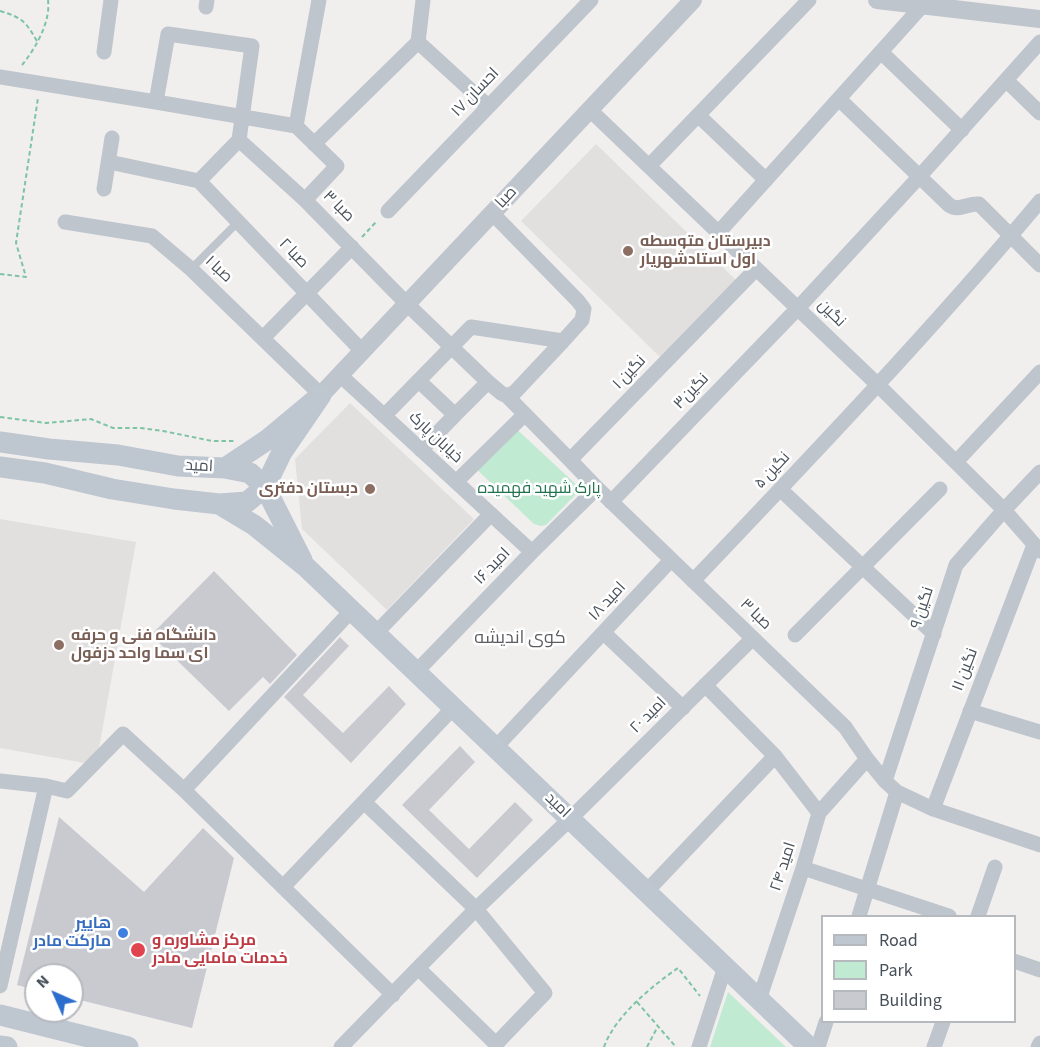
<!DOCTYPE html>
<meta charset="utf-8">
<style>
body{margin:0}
#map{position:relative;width:1040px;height:1047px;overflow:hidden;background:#f1eeee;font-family:"Source Sans 3",sans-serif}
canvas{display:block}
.legend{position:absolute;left:821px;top:915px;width:195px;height:108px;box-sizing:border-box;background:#fff;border:2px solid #b6b9bd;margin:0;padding:8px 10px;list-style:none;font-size:18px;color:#48515a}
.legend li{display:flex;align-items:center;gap:12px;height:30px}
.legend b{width:30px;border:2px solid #b6b9bd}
.north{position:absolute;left:24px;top:963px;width:60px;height:60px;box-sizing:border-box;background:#fff;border:2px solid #b6b9bd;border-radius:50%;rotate:315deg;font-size:16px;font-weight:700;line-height:24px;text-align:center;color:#48515a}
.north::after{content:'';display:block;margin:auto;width:21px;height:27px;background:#2c6dcd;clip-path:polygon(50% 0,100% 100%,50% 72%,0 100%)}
</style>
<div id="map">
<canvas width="1040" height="1047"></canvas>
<ul class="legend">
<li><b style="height:8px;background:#bec6d0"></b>Road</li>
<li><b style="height:16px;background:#c1ead2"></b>Park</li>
<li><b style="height:16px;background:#c9cad0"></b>Building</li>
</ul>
<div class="north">N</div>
</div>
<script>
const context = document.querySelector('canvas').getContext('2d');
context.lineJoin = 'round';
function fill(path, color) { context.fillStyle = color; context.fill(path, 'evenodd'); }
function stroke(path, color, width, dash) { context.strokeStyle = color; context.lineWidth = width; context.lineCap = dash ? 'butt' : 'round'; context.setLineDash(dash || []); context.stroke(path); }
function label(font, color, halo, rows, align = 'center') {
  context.font = font + ' "Source Sans 3",Cairo,sans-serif'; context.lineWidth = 5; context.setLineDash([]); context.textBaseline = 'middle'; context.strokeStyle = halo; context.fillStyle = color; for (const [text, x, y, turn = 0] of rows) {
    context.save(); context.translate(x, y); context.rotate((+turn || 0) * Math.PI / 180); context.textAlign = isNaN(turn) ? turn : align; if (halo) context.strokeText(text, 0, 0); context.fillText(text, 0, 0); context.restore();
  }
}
fill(new Path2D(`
 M 596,144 L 736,280 L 660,357 L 521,221 Z
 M 350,403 L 474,519 L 387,610 L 302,529 L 295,459 Z
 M 0,519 L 136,542 L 96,765 L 0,748 Z`), '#e1e0df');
fill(new Path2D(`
 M 509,422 L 581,489 L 546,525 L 541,526 L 534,524 L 470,463 Z
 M 728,992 L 786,1047 L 710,1047 Z`), '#c1ead2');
fill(new Path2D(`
 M 214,571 L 297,655 L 270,684 L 263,677 L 229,711 L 151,635 Z
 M 340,637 L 349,646 L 303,695 L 343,733 L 389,686 L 406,704 L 351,763 L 284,697 Z
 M 460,746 L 475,762 L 429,810 L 469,849 L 515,802 L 533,820 L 477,878 L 402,805 Z
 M 59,817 L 144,892 L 203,828 L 234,858 L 192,1028 L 72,998 L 72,975 L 36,975 L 36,990 L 17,985 Z`), '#c9cad0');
stroke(new Path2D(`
 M 0,11 C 23,18 25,21 37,41
 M 22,65 C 35,49 51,22 48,0
 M 362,237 L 377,221
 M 0,274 L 26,277 L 16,243 L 38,98
 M 0,417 L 46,423 L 91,419 L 113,428 L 141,428 L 163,431 L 212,441 L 235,441
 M 637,1002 L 676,1047
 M 604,1047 C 615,1016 652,986 678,968 L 700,996
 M 647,1047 L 658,1026`), '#7dc4a3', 2, [4.5, 3]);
stroke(new Path2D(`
 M 191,269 L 238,222`), '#bec5cc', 8);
stroke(new Path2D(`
 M 206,7 L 207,0
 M 418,42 L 488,106
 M 104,52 L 111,0
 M 881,52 L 962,130
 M 0,77 L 156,102 L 296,126 L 337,166 L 305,200
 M 1006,80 L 1040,113
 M 839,99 L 949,205 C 959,212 967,203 979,204 L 1040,265
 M 590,110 L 878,385 L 1004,510 L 1040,551
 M 698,115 L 766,180
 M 296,126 L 319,0
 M 239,140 L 305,200 L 407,304 L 488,382 L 455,415
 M 314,144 L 418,42 L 423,0
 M 109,162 L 199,181 L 239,140 L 252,46 L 168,34 L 156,102
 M 649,166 L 809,0
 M 199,181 L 362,351
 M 104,189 L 112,138
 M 388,211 L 591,0
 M 65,222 L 152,236 L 191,269 L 321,395
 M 719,232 L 923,5
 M 756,269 L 570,460 L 597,488 L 845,727 L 867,759 L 885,781 L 897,792 L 933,809 L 1040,845
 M 263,338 L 352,247
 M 340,375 L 532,552
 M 419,381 L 455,415 L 421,450
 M 488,382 L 501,393 L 507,396 L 515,392 L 563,341
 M 507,396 L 570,460
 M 384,416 L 471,327 L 563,341 L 582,320 L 584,309 L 578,301 L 492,213
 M 956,462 L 1040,372
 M 456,482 L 525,414
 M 780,489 L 934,634
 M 611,502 L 799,307 L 919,177 L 1040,42
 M 693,581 C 811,457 930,332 1040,201
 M 376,633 L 491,514
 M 604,633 L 683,708
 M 795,635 L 940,489
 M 416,672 L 532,552 L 597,488
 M 705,685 L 775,756 L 819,813
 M 970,711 L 1040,732
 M 496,747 L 671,560
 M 0,781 L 46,786 L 67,791 L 123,734 L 184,790 L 393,995
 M 885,781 L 956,565 L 1004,510 L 1040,472
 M 184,790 L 352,610
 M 364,802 L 476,909 L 418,968
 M 933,809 L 1034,545
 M 803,868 L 949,916
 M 283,887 L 454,707
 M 646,892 L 775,756
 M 859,916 L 897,792
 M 978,916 L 995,867
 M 1014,961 L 1040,970
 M 0,986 L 46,786
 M 759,1000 L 803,868 L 819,813 L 867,759
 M 341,1047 L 418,968 L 496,1044 L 545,993 L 476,909 L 570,819 L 753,638
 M 699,1047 L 725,967
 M 818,1047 L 826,1022
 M 934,1047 L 943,1022
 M 1038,1047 L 1040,1043`), '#bec5cc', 15);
stroke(new Path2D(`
 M 877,0 L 1040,19
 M 321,395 L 693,0`), '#bec5cc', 18);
stroke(new Path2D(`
 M 0,442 L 49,449 L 118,455 L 178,466 L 225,468 L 250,473 L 265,487 L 302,560
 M 0,467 L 45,473 L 112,489 L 174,499 L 219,504 L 247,502 L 265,487 L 282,452 L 321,395 L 267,440 L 225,468
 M 219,504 L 254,525 L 305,566 L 809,1047
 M 0,1015 L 128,1047
 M 0,1046 L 7,1047`), '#bec6d0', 21);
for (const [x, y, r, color] of [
 [628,251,6,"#8d6e63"],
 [370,489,6,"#8d6e63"],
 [59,645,6,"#8d6e63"],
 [123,933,6,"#3f7fe0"],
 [138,950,8,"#e0444e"]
]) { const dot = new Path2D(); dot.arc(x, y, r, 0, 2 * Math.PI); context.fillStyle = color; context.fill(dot); stroke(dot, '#fff', 2); }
label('16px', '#48515a', '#fff', [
 ["احسان ۱۷",476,93,-46],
 ["صبا",507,198,-47],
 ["صبا ۳",338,207,45],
 ["صبا ۲",293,254,46],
 ["صبا ۱",218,270,43],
 ["نگین",831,314,44],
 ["نگین ۱",630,373,-46],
 ["نگین۳",692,392,-46],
 ["خیابان پارک",435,438,43],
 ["امید",199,467,3],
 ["نگین ۵",773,471,-47],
 ["امید ۱۶",493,567,-46],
 ["امید ۱۸",608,602,-47],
 ["نگین ۹",923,608,-72],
 ["صبا ۳",755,615,44],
 ["نگین ۱۱",966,670,-69],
 ["امید ۲۰",649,716,-45],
 ["امید",557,806,44],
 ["امید ۲۴",784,867,-72]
]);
label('bold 16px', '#785e54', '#fff', [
 ["دبیرستان متوسطه",640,242],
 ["اول استادشهریار",640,260],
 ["دبستان دفتری",358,489,"right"],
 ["دانشگاه فنی و حرفه",71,636],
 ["ای سما واحد دزفول",71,654]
], 'left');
label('16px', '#21734d', '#fff', [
 ["پارک شهید فهمیده",539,489]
]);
label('bold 16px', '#366cbe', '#fff', [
 ["هایپر",111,924],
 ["مارکت مادر",111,942]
], 'right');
label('bold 16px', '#be3a42', '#fff', [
 ["مرکز مشاوره و",152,941],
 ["خدمات مامایی مادر",152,959]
], 'left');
label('18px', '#5c5e62', '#fff', [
 ["کوی اندیشه",520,639]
]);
</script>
